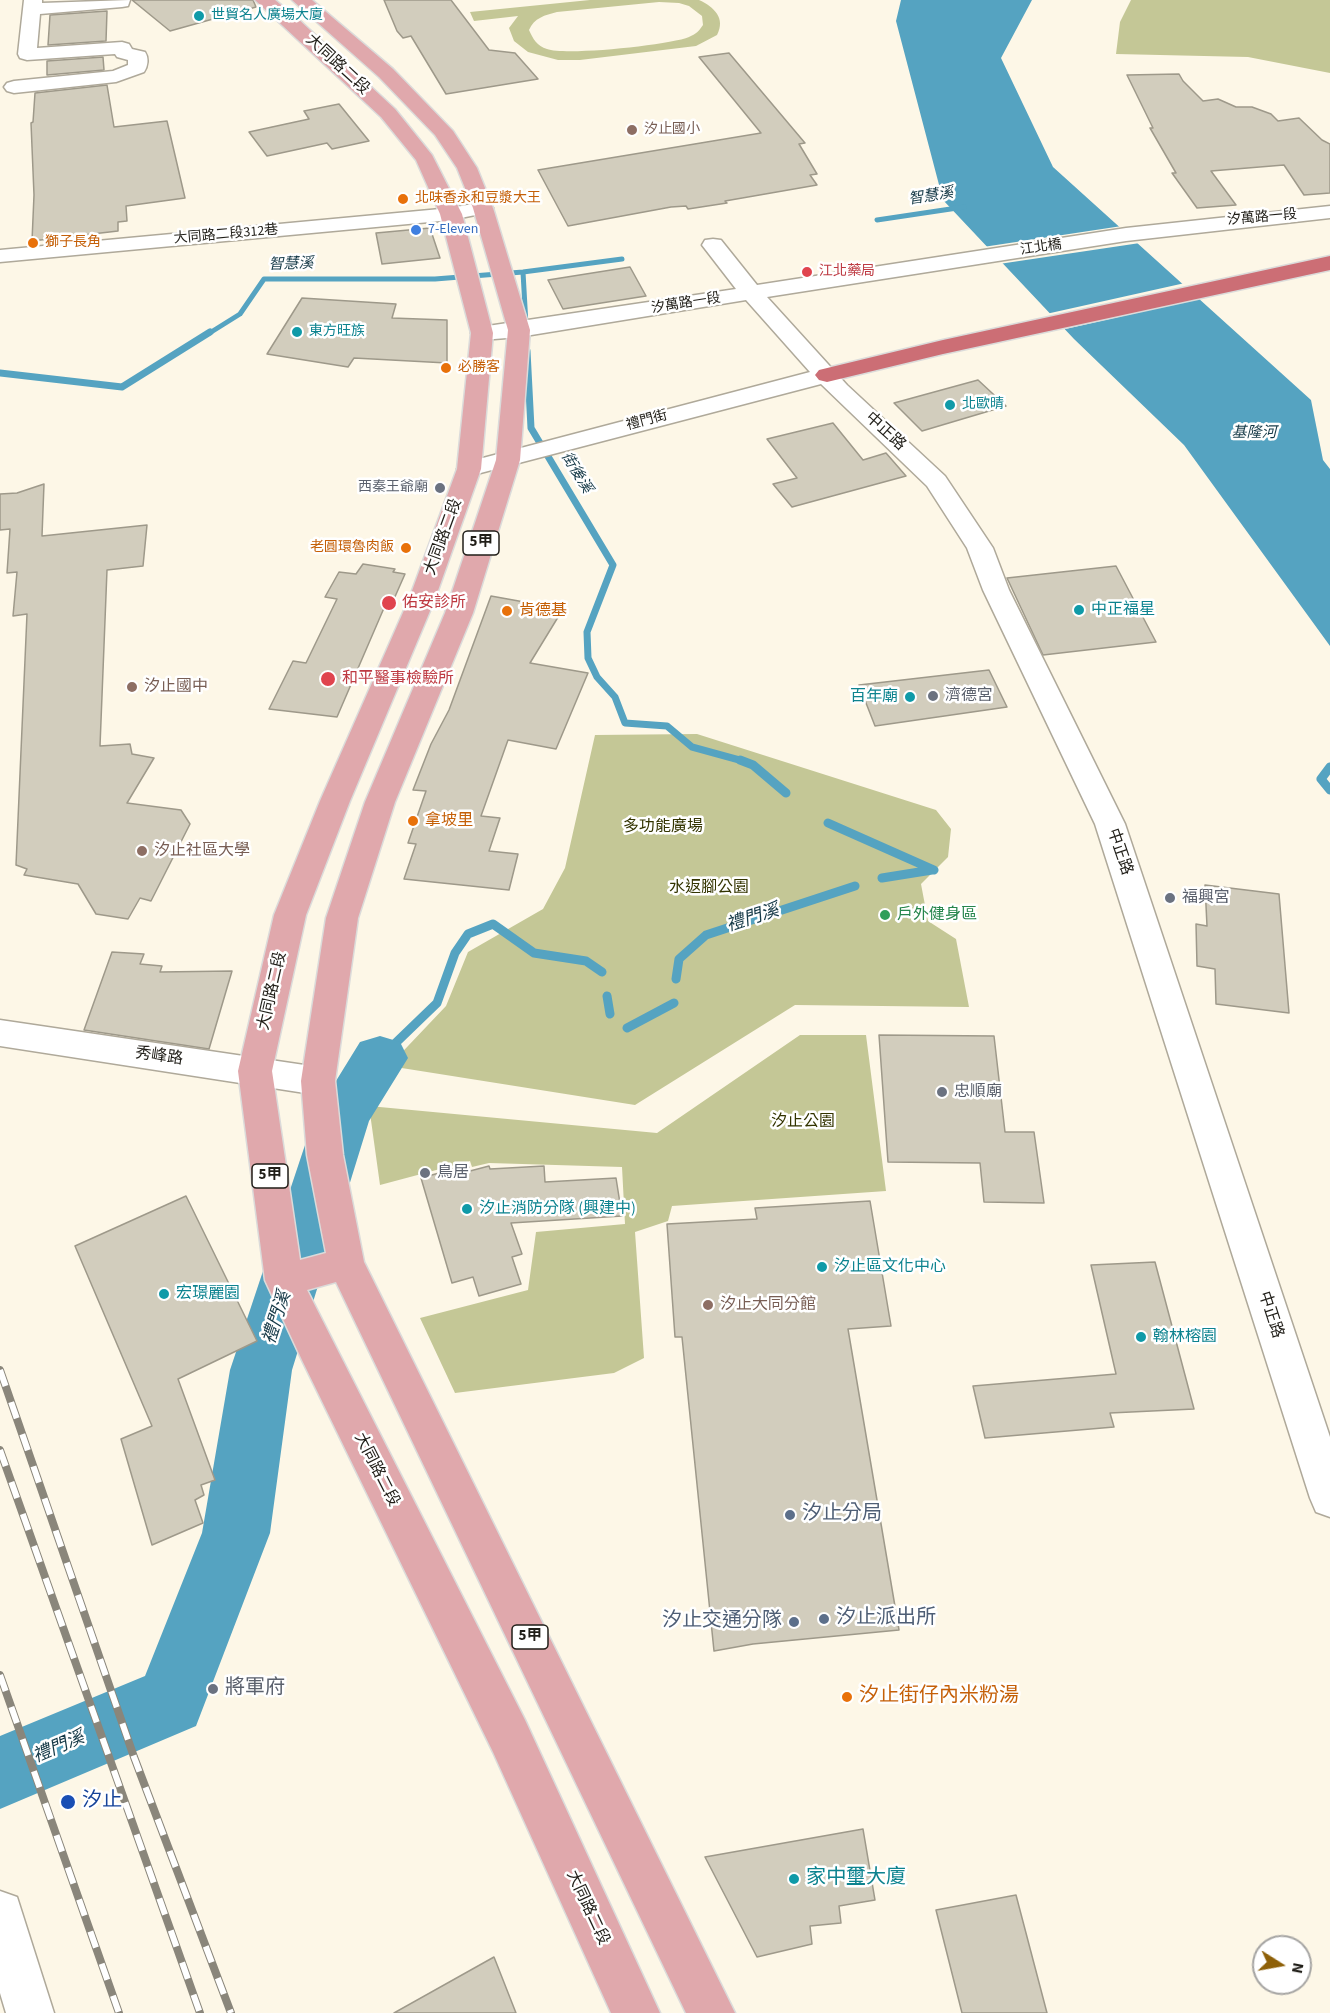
<!DOCTYPE html>
<meta charset="utf-8">
<style>
body{margin:0}
#map{position:relative;width:1330px;height:2013px;overflow:hidden;background:#fdf7e7;font-family:"Source Sans 3",sans-serif}
canvas{display:block}
.north{position:absolute;left:1252px;top:1935px;width:60px;height:60px;box-sizing:border-box;background:#fff;border:2px solid #a6a5a3;border-radius:50%;rotate:101deg;font-size:16px;font-weight:700;line-height:24px;text-align:center;color:#201e18}
.north::after{content:'';display:block;margin:auto;width:21px;height:27px;background:#8e6008;clip-path:polygon(50% 0,100% 100%,50% 72%,0 100%)}
</style>
<div id="map">
<canvas width="1330" height="2013"></canvas>
<div class="north">N</div>
</div>
<script>
const context = document.querySelector('canvas').getContext('2d');
context.lineJoin = 'round';
function fill(path, color) { context.fillStyle = color; context.fill(path, 'evenodd'); }
function stroke(path, color, width, dash) { context.strokeStyle = color; context.lineWidth = width; context.lineCap = dash ? 'butt' : 'round'; context.setLineDash(dash || []); context.stroke(path); }
function label(font, color, halo, rows, align = 'center') {
  context.font = font + ' "Source Sans 3","Noto Sans TC",sans-serif'; context.lineWidth = 5; context.setLineDash([]); context.textBaseline = 'middle'; context.strokeStyle = halo; context.fillStyle = color; for (const [text, x, y, turn = 0] of rows) {
    context.save(); context.translate(x, y); context.rotate((+turn || 0) * Math.PI / 180); context.textAlign = isNaN(turn) ? turn : align; if (halo) context.strokeText(text, 0, 0); context.fillText(text, 0, 0); context.restore();
  }
}
fill(new Path2D(`
 M 590,0 L 699,0 C 714,7 726,18 717,35 L 696,46 L 580,60 L 558,60 L 528,52 L 514,41 L 509,28 L 518,16 L 474,21 L 470,12 ZM 659,2 L 679,3 L 689,6 L 702,16 L 703,25 C 699,31 696,34 689,37 C 670,45 566,56 547,49 C 537,46 533,39 529,30 C 534,18 545,15 557,12 Z
 M 1131,0 L 1330,0 L 1330,73 L 1248,57 L 1116,54 L 1120,22 Z
 M 697,734 L 936,810 L 951,829 L 948,857 L 921,884 L 928,921 L 956,939 L 969,1007 L 795,1005 L 635,1105 L 389,1066 L 446,1006 L 468,952 L 543,909 L 565,868 L 595,735 Z
 M 800,1035 L 866,1035 L 886,1191 L 672,1206 L 668,1221 L 635,1232 L 644,1358 L 614,1373 L 455,1393 L 420,1318 L 528,1290 L 536,1232 L 625,1224 L 622,1167 L 489,1163 L 472,1167 L 470,1161 L 380,1185 L 369,1106 L 657,1133 Z`), '#c4c796');
fill(new Path2D(`
 M 901,0 L 1032,0 L 1001,58 L 1053,167 L 1311,400 L 1323,460 L 1330,469 L 1330,646 L 1184,445 L 1074,339 L 943,200 L 896,21 Z`), '#55a3c1');
fill(new Path2D(`
 M 1122,226 L 1140,243 L 999,264 L 983,247 Z
 M 1185,283 L 1202,298 L 1061,330 L 1046,314 Z`), '#fdf7e7');
stroke(new Path2D(`
 M 877,220 L 964,207
 M 523,272 L 526,325
 M 208,334 L 240,314 L 264,279 L 435,279 L 523,272 L 622,259`), '#55a3c1', 5);
stroke(new Path2D(`
 M 527,351 L 531,428 L 613,565 L 587,632 L 588,658 L 597,677 L 615,697 L 625,723 L 667,726 L 692,747 L 743,761
 M 0,373 L 122,387 L 210,332`), '#55a3c1', 7);
stroke(new Path2D(`
 M 740,760 L 753,765 L 786,793
 M 1330,767 L 1321,779 L 1330,790
 M 828,823 L 934,870
 M 882,878 L 932,870
 M 676,979 L 679,959 L 706,935 L 855,886
 M 607,996 L 610,1014
 M 627,1028 L 674,1003
 M 380,1058 L 437,1003 L 455,953 L 468,934 L 493,924 L 534,953 L 586,961 L 602,972`), '#55a3c1', 9);
fill(new Path2D(`
 M 380,1036 L 400,1042 L 408,1058 L 369,1121 L 292,1370 L 270,1533 L 196,1726 L 0,1809 L 0,1736 L 145,1676 L 202,1533 L 230,1370 L 315,1115 L 360,1042 Z`), '#55a3c1');
const building = new Path2D(`
 M 132,0 L 253,0 L 256,7 L 170,31 Z
 M 384,0 L 451,0 L 489,50 L 515,53 L 538,79 L 446,94 L 411,36 L 403,38 L 397,31 Z
 M 107,11 L 106,41 L 48,45 L 50,15 Z
 M 729,53 L 805,143 L 799,144 L 817,174 L 810,175 L 817,185 L 725,201 L 727,203 L 688,209 L 686,206 L 671,207 L 568,226 L 538,170 L 761,133 L 699,57 Z
 M 103,57 L 104,70 L 47,75 L 47,61 Z
 M 1179,74 L 1183,81 L 1203,101 L 1218,99 L 1236,107 L 1252,107 L 1271,114 L 1278,121 L 1299,118 L 1322,140 L 1330,144 L 1330,193 L 1304,195 L 1284,165 L 1211,171 L 1236,205 L 1197,208 L 1172,173 L 1176,173 L 1150,128 L 1153,128 L 1127,75 Z
 M 107,85 L 114,127 L 167,121 L 185,198 L 126,206 L 127,221 L 118,222 L 118,231 L 32,241 L 34,195 L 31,123 L 33,122 L 35,93 Z
 M 339,104 L 369,141 L 332,149 L 327,143 L 267,156 L 249,132 L 309,119 L 304,111 Z
 M 430,228 L 440,258 L 382,264 L 376,233 Z
 M 630,267 L 646,296 L 563,309 L 548,280 Z
 M 302,298 L 396,304 L 392,318 L 447,320 L 447,363 L 354,358 L 348,367 L 267,354 Z
 M 978,380 L 1006,406 L 922,431 L 894,403 Z
 M 833,423 L 863,460 L 886,453 L 906,476 L 792,507 L 773,484 L 797,478 L 767,439 Z
 M 44,484 L 42,536 L 147,525 L 143,566 L 107,570 L 100,746 L 130,744 L 132,754 L 154,758 L 127,803 L 181,810 L 190,824 L 151,901 L 140,898 L 128,919 L 96,914 L 78,884 L 24,875 L 27,869 L 16,865 L 27,614 L 13,616 L 17,572 L 7,573 L 10,529 L 0,530 L 0,494 L 17,493 Z
 M 363,564 L 395,569 L 393,572 L 405,574 L 390,608 L 384,608 L 337,717 L 269,709 L 293,661 L 306,663 L 337,599 L 325,597 L 339,572 L 356,574 Z
 M 1116,566 L 1156,642 L 1043,655 L 1007,578 Z
 M 491,596 L 563,609 L 530,663 L 588,673 L 556,749 L 508,740 L 481,816 L 500,818 L 489,851 L 518,854 L 509,890 L 404,879 L 416,844 L 408,843 L 426,791 L 413,790 L 431,744 L 449,710 Z
 M 989,670 L 1007,707 L 875,726 L 859,685 Z
 M 1205,885 L 1279,894 L 1289,1013 L 1216,1004 L 1215,969 L 1197,966 L 1196,924 L 1207,926 Z
 M 112,952 L 144,954 L 140,964 L 162,966 L 160,972 L 232,971 L 209,1049 L 84,1030 Z
 M 879,1035 L 994,1036 L 1005,1132 L 1034,1132 L 1044,1203 L 984,1202 L 980,1163 L 888,1162 Z
 M 468,1165 L 470,1171 L 489,1166 L 490,1169 L 544,1166 L 545,1182 L 616,1178 L 622,1216 L 511,1223 L 522,1254 L 512,1257 L 521,1284 L 479,1296 L 473,1277 L 452,1283 L 421,1178 Z
 M 186,1196 L 257,1341 L 178,1379 L 215,1480 L 201,1485 L 204,1495 L 195,1500 L 203,1523 L 152,1545 L 121,1439 L 152,1426 L 75,1246 Z
 M 870,1201 L 891,1326 L 848,1329 L 899,1630 L 753,1644 L 714,1651 L 682,1337 L 675,1337 L 667,1224 L 757,1219 L 755,1208 Z
 M 1155,1262 L 1194,1409 L 1110,1413 L 1114,1427 L 985,1438 L 973,1386 L 1116,1374 L 1091,1265 Z
 M 863,1829 L 875,1900 L 839,1906 L 841,1923 L 810,1926 L 812,1944 L 757,1957 L 705,1857 Z
 M 1016,1895 L 1047,2013 L 962,2013 L 936,1910 Z
 M 494,1957 L 516,2013 L 394,2013 Z`);
fill(building, '#d2cdbd');
stroke(building, '#9e998a', 1.5);
const minor = new Path2D(`
 M 24,0 L 42,0 L 42,3 L 130,0 L 128,6 L 122,7 L 40,14 L 37,48 L 122,42 L 129,44 L 132,49 L 145,52 C 149,58 148,66 144,72 L 116,82 L 14,93 L 7,91 L 4,87 L 7,83 L 14,81 L 113,71 L 128,65 L 128,60 L 117,57 L 115,54 L 27,60 L 20,58 L 18,54 Z
 M 483,202 L 490,204 L 493,208 L 490,212 L 451,220 L 0,262 L 0,250 L 451,208 Z
 M 1330,206 L 1330,218 L 1126,241 L 767,297 L 847,385 L 945,476 L 993,548 L 1009,590 L 1125,824 L 1330,1437 L 1330,1517 L 1316,1512 L 1310,1498 L 1095,824 L 983,590 L 967,548 L 927,486 L 821,384 L 469,476 L 460,474 L 457,469 L 460,464 L 810,372 L 746,300 L 519,337 L 482,340 L 474,338 L 471,333 L 474,328 L 736,289 L 702,245 L 705,240 L 713,239 L 721,240 L 757,285 L 1126,228 Z
 M 0,1020 L 318,1067 L 330,1071 L 335,1081 L 330,1091 L 318,1095 L 0,1046 Z
 M 0,1891 L 17,1897 L 54,2013 L 6,2013 L 0,1993 Z`);
const major = new Path2D(`
 M 255,0 L 275,0 L 296,17 L 395,109 L 432,155 L 462,214 L 493,333 L 481,469 L 435,599 L 350,801 L 306,915 L 272,1071 L 300,1260 L 326,1253 L 307,1155 L 301,1081 L 326,918 L 365,802 L 445,613 L 496,460 L 508,330 L 473,208 L 457,168 L 435,135 L 379,77 L 292,0 L 312,0 L 393,69 L 453,131 L 477,168 L 493,208 L 530,330 L 520,460 L 473,613 L 395,802 L 358,918 L 335,1081 L 343,1155 L 364,1262 L 735,2013 L 686,2013 L 336,1282 L 307,1290 L 525,1720 L 660,2013 L 611,2013 L 493,1752 L 302,1360 L 265,1280 L 238,1071 L 274,915 L 320,801 L 409,599 L 457,469 L 471,333 L 440,214 L 416,160 L 381,117 Z`);
const highway = new Path2D(`
 M 1330,256 L 1330,270 L 943,354 L 827,382 L 819,380 L 815,375 L 819,370 L 943,340 Z`);
stroke(minor, '#afa99a', 3);
stroke(major, '#dbdbda', 3);
stroke(highway, '#dbdbda', 3);
fill(minor, '#fff');
fill(major, '#e0a8ac');
fill(highway, '#cc6e75');
const rail = new Path2D(`
 M 0,1370 L 134,1757 L 231,2013
 M 0,1450 L 200,2013
 M 0,1675 L 119,2013`);
stroke(rail, '#8a867b', 8);
stroke(rail, '#fff', 6, [17]);
for (const [x, y, r, color] of [
 [199,16,6,"#0f9aa8"],
 [632,130,6,"#8d6e63"],
 [403,199,6,"#e8710a"],
 [416,230,6,"#3f7fe0"],
 [33,243,6,"#e8710a"],
 [807,272,6,"#e0444e"],
 [297,332,6,"#0f9aa8"],
 [446,368,6,"#e8710a"],
 [950,405,6,"#0f9aa8"],
 [440,488,6,"#6b7280"],
 [406,548,6,"#e8710a"],
 [389,603,8,"#e0444e"],
 [1079,610,6,"#0f9aa8"],
 [507,611,6,"#e8710a"],
 [328,679,8,"#e0444e"],
 [132,687,6,"#8d6e63"],
 [933,696,6,"#6b7280"],
 [910,697,6,"#0f9aa8"],
 [413,821,6,"#e8710a"],
 [142,851,6,"#8d6e63"],
 [1170,898,6,"#6b7280"],
 [885,915,6,"#2e9e5b"],
 [942,1092,6,"#6b7280"],
 [425,1173,6,"#6b7280"],
 [467,1209,6,"#0f9aa8"],
 [822,1267,6,"#0f9aa8"],
 [164,1294,6,"#0f9aa8"],
 [708,1305,6,"#8d6e63"],
 [1141,1337,6,"#0f9aa8"],
 [790,1515,6,"#5c6f8a"],
 [824,1619,6,"#5c6f8a"],
 [794,1622,6,"#5c6f8a"],
 [213,1689,6,"#6b7280"],
 [847,1697,6,"#e8710a"],
 [68,1802,8,"#1a4fb4"],
 [794,1879,6,"#0f9aa8"]
]) { const dot = new Path2D(); dot.arc(x, y, r, 0, 2 * Math.PI); context.fillStyle = color; context.fill(dot); stroke(dot, '#fff', 2); }
label('14px', '#0d838f', '#fff', [
 ["世貿名人廣場大廈",211,16],
 ["東方旺族",309,332],
 ["北歐晴",962,405]
], 'left');
label('14px', '#785e54', '#fff', [
 ["汐止國小",644,130]
], 'left');
label('14px', '#c56008', '#fff', [
 ["北味香永和豆漿大王",415,199],
 ["獅子長角",45,243],
 ["必勝客",458,368],
 ["老圓環魯肉飯",394,548,"right"]
], 'left');
label('14px', '#201e18', '#fff', [
 ["汐萬路一段",1262,218,-5],
 ["大同路二段312巷",226,235,-5],
 ["江北橋",1041,248,-8],
 ["汐萬路一段",686,304,-9],
 ["禮門街",647,421,-15]
]);
label('14px', '#366cbe', '#fff', [
 ["7-Eleven",428,230]
], 'left');
label('14px', '#be3a42', '#fff', [
 ["江北藥局",819,272]
], 'left');
label('14px', '#5b616d', '#fff', [
 ["西秦王爺廟",428,488]
], 'right');
label('italic 15px', '#143846', '#fff', [
 ["智慧溪",931,197,-9],
 ["智慧溪",291,265,-2],
 ["基隆河",1254,434],
 ["街後溪",576,473,59]
]);
for (const [x, y, w] of [
 [481,543,36],
 [270,1176,36],
 [530,1637,36]
]) { const box = new Path2D(); box.roundRect(x - w / 2, y - 12, w, 24, 4.5); context.fillStyle = '#fff'; context.fill(box); stroke(box, '#201e18', 1.5); }
label('bold 15px', '#201e18', null, [
 ["5甲",481,543],
 ["5甲",270,1176],
 ["5甲",530,1637]
]);
label('16px', '#201e18', '#fff', [
 ["大同路二段",337,65,43],
 ["中正路",885,432,42],
 ["大同路二段",444,537,-70],
 ["中正路",1119,852,71],
 ["大同路二段",273,991,-77],
 ["秀峰路",159,1057,8],
 ["中正路",1270,1315,72],
 ["大同路二段",376,1470,63],
 ["大同路二段",587,1908,65]
]);
label('16px', '#be3a42', '#fff', [
 ["佑安診所",402,603],
 ["和平醫事檢驗所",342,679]
], 'left');
label('16px', '#0d838f', '#fff', [
 ["中正福星",1091,610],
 ["百年廟",898,697,"right"],
 ["汐止消防分隊 (興建中)",479,1209],
 ["汐止區文化中心",834,1267],
 ["宏璟麗園",176,1294],
 ["翰林榕園",1153,1337]
], 'left');
label('16px', '#c56008', '#fff', [
 ["肯德基",519,611],
 ["拿坡里",425,821]
], 'left');
label('16px', '#785e54', '#fff', [
 ["汐止國中",144,687],
 ["汐止社區大學",154,851],
 ["汐止大同分館",720,1305]
], 'left');
label('16px', '#5b616d', '#fff', [
 ["濟德宮",945,696],
 ["福興宮",1182,898],
 ["忠順廟",954,1092],
 ["鳥居",437,1173]
], 'left');
label('16px', '#333400', '#fff', [
 ["多功能廣場",663,827],
 ["水返腳公園",709,888],
 ["汐止公園",803,1122]
]);
label('16px', '#27864d', '#fff', [
 ["戶外健身區",897,915]
], 'left');
label('italic 18px', '#143846', '#fff', [
 ["禮門溪",753,919,-18],
 ["禮門溪",278,1318,-72],
 ["禮門溪",59,1748,-23]
]);
label('20px', '#4e5e75', '#fff', [
 ["汐止分局",802,1515],
 ["汐止派出所",836,1619],
 ["汐止交通分隊",782,1622,"right"]
], 'left');
label('20px', '#5b616d', '#fff', [
 ["將軍府",225,1689]
], 'left');
label('20px', '#c56008', '#fff', [
 ["汐止街仔內米粉湯",859,1697]
], 'left');
label('20px', '#164399', '#fff', [
 ["汐止",82,1802]
], 'left');
label('20px', '#0d838f', '#fff', [
 ["家中璽大廈",806,1879]
], 'left');
</script>
